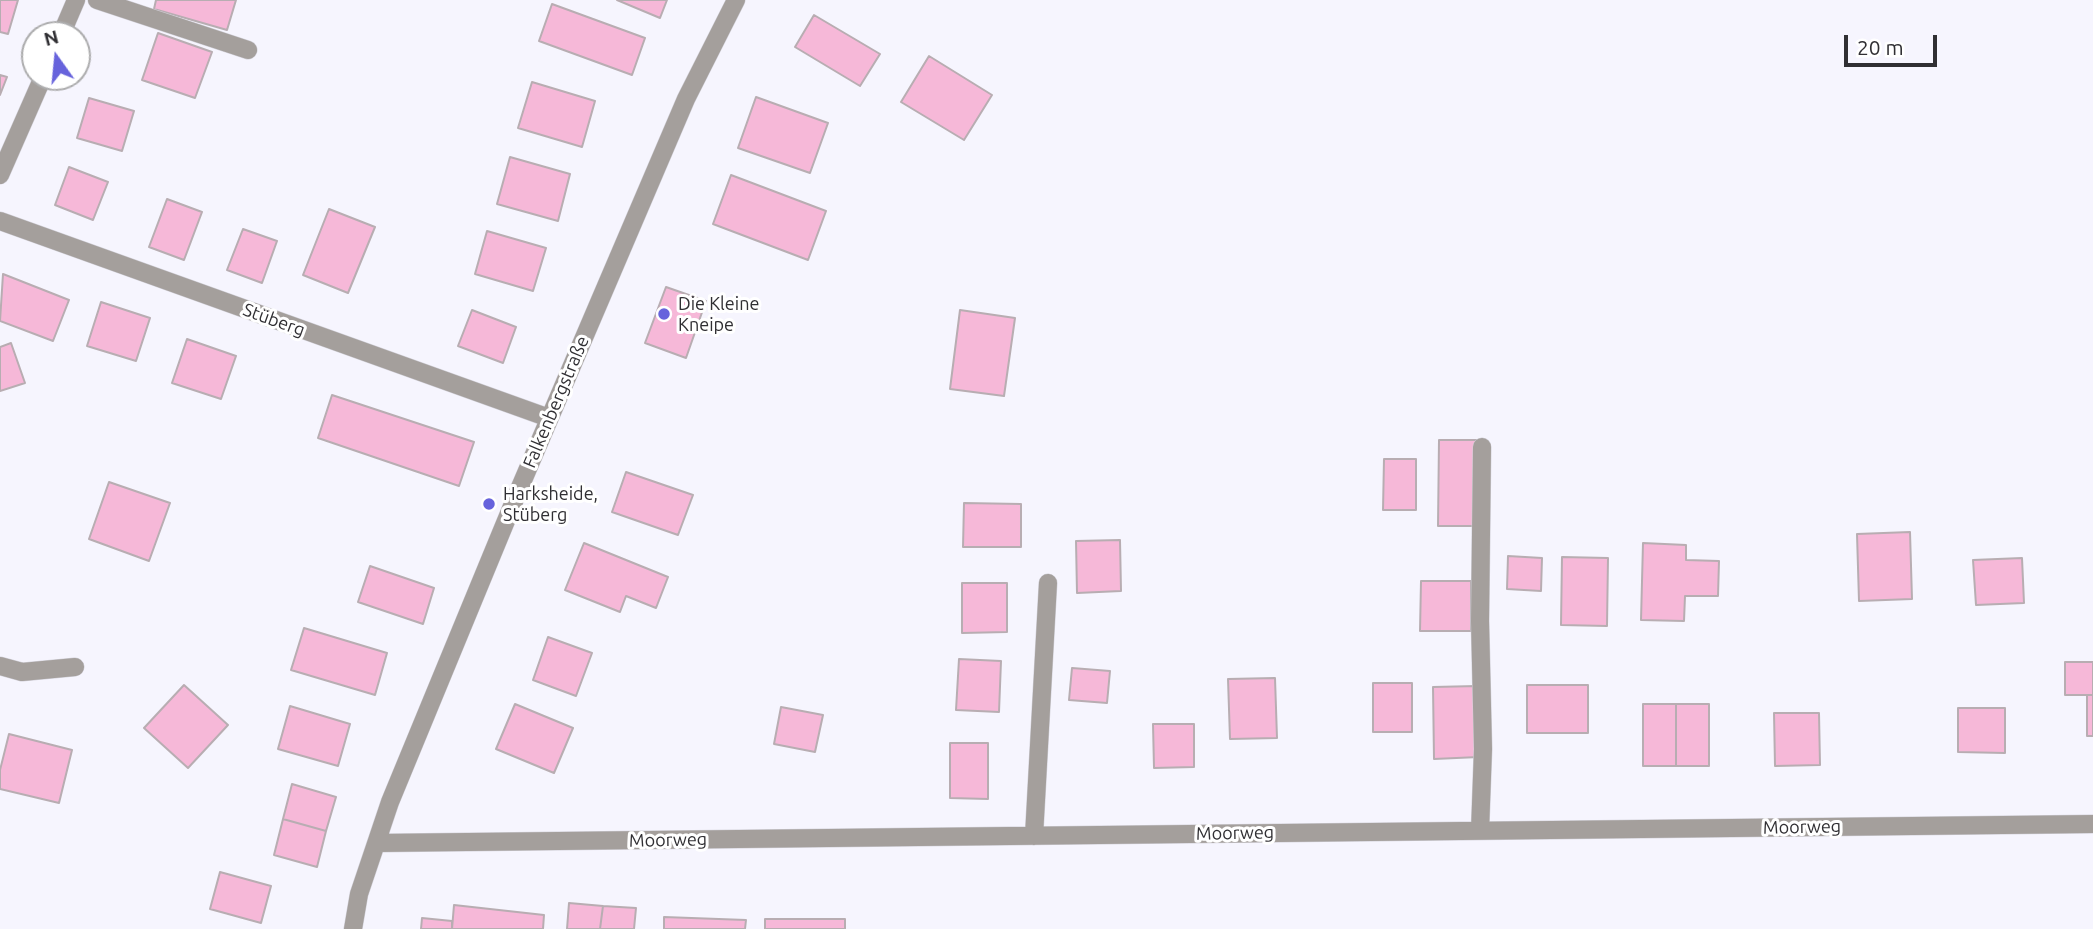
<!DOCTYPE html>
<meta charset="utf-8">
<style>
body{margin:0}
#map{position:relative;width:2093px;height:929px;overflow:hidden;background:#f6f5fe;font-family:Ubuntu,sans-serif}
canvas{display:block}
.north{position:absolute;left:21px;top:21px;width:70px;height:70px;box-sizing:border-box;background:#fff;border:2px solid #acacad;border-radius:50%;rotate:345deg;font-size:19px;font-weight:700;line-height:28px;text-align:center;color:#302f33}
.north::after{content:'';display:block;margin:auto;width:24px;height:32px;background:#6763dc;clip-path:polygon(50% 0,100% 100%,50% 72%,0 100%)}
.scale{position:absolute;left:1844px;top:35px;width:93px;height:32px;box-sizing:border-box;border:4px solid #302f33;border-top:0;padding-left:9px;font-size:21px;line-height:24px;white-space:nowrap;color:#302f33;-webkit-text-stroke:5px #fff;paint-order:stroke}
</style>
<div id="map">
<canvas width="2093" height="929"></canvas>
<div class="north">N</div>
<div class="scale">20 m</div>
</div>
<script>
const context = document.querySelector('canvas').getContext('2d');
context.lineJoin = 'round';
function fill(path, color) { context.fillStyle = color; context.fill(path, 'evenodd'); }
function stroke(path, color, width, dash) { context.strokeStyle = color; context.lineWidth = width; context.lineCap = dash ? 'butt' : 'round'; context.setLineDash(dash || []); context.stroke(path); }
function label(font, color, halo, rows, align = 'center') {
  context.font = font + ' Ubuntu,sans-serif'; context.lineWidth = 6; context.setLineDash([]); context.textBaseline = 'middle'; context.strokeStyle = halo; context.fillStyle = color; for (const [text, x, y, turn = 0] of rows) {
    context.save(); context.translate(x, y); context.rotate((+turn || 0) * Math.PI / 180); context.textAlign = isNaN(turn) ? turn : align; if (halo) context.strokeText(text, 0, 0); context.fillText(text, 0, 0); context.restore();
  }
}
const building = new Path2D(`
 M 0,0 L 18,0 L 8,34 L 0,32 Z
 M 156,0 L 236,0 L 227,30 L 154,9 Z
 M 617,0 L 667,0 L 660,18 Z
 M 552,4 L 645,38 L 632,75 L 539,41 Z
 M 814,15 L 880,54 L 860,86 L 795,47 Z
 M 158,33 L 212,52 L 195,98 L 142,80 Z
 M 929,56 L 992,95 L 964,140 L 901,102 Z
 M 0,75 L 7,77 L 0,95 Z
 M 532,82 L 595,101 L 582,147 L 518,128 Z
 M 756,97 L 828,123 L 810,173 L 738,148 Z
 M 89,98 L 134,111 L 122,151 L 77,138 Z
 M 510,157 L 570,174 L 558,221 L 497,204 Z
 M 69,167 L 108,182 L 93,220 L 55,205 Z
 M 731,175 L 826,211 L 808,260 L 713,224 Z
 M 167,199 L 202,212 L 184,260 L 149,247 Z
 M 329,209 L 375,227 L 348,293 L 303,275 Z
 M 243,229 L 277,241 L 262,283 L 227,270 Z
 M 487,231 L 546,248 L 533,291 L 475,274 Z
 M 3,274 L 69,300 L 53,341 L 0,321 Z
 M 666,287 L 706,301 L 686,358 L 645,343 Z
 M 101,302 L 150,318 L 136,361 L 87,346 Z
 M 472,310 L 516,327 L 503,363 L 458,346 Z
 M 960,310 L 1015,318 L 1004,396 L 950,389 Z
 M 187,339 L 236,356 L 221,399 L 172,383 Z
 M 11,343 L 25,383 L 0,391 L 0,347 Z
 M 332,395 L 474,442 L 459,486 L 318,438 Z
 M 1439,440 L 1478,440 L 1477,526 L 1438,526 Z
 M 1384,459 L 1416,459 L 1416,510 L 1383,510 Z
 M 626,472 L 693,495 L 678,535 L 612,512 Z
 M 109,482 L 170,503 L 149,561 L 89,539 Z
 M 964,503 L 1021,504 L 1021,547 L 963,547 Z
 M 1910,532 L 1912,599 L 1859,601 L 1857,534 Z
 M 1120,540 L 1121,591 L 1077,593 L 1076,541 Z
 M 584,543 L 668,577 L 656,608 L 626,596 L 620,612 L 565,590 Z
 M 1643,543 L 1686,545 L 1686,560 L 1719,561 L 1718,596 L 1685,596 L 1684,621 L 1641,620 Z
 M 1508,556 L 1542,558 L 1541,591 L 1507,589 Z
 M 1562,557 L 1608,558 L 1607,626 L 1561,625 Z
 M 2022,558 L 2024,603 L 1976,605 L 1973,560 Z
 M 370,566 L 434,588 L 423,624 L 358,602 Z
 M 1421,581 L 1471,581 L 1471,631 L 1420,631 Z
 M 962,583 L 1007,583 L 1007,632 L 962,633 Z
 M 304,628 L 387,653 L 375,695 L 291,670 Z
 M 548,637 L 592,653 L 576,696 L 533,680 Z
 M 959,659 L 1001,661 L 999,712 L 956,710 Z
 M 2065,662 L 2093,662 L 2093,695 L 2065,695 Z
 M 1072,668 L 1110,671 L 1107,703 L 1069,700 Z
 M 1275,678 L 1277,738 L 1230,739 L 1228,679 Z
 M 1373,683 L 1412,683 L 1412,732 L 1373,732 Z
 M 184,685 L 228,725 L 188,768 L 144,728 Z
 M 1527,685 L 1588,685 L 1588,733 L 1527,733 Z
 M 1477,686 L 1479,757 L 1434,759 L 1433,687 Z
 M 2087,695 L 2093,695 L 2093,736 L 2087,736 Z
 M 515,704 L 573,728 L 554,773 L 496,749 Z
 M 1643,704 L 1676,704 L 1676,766 L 1643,766 Z
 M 1676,704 L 1709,704 L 1709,766 L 1676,766 Z
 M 290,706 L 350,724 L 338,766 L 278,749 Z
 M 781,707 L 823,715 L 815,752 L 774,744 Z
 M 1958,708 L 2005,708 L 2005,753 L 1958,752 Z
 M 1774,713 L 1819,713 L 1820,765 L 1775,766 Z
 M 1153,724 L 1194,724 L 1194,767 L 1154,768 Z
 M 9,734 L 72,750 L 59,803 L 0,789 L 0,770 Z
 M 950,743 L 988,743 L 988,799 L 950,798 Z
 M 292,784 L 336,797 L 326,831 L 283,819 Z
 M 283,819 L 326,831 L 317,867 L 274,855 Z
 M 220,872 L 271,886 L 261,923 L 210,909 Z
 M 569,903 L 603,906 L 600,929 L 567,929 Z
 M 454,905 L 544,915 L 543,929 L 452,929 Z
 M 603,906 L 636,908 L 634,929 L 600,929 Z
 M 664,917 L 746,920 L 745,929 L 664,929 Z
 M 422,918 L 452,921 L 452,929 L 421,929 Z
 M 765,919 L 845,919 L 845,929 L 765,929 Z`);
fill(building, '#f6b8d8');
stroke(building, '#b8adb2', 2);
const minor = new Path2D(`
 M 97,0 L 248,50
 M 61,35 L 76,0
 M 0,175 L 43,77
 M 0,221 L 549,418
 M 0,666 L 22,672 L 75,667
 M 1480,831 L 1483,749 L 1480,621 L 1482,447
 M 1034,836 L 1048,583
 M 377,843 L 2093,824
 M 353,929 L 359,894 L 390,802 L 515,499 L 686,99 L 736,0`);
stroke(minor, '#d2d1d9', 19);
stroke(minor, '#a49f9c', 18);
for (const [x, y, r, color] of [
 [664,314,7,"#6763dc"],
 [489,504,7,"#6763dc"]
]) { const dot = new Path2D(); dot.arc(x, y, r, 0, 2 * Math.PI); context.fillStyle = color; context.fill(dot); stroke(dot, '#fff', 2.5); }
label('18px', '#302f33', '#fff', [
 ["Die Kleine",678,304],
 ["Kneipe",678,325],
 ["Harksheide,",503,494],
 ["Stüberg",503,515]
], 'left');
label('18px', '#302f33', '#fff', [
 ["Stüberg",274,320,20],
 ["Falkenbergstraße",556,402,-67],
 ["Moorweg",1802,827,-1],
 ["Moorweg",1235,833,-1],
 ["Moorweg",668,840,-1]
]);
</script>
